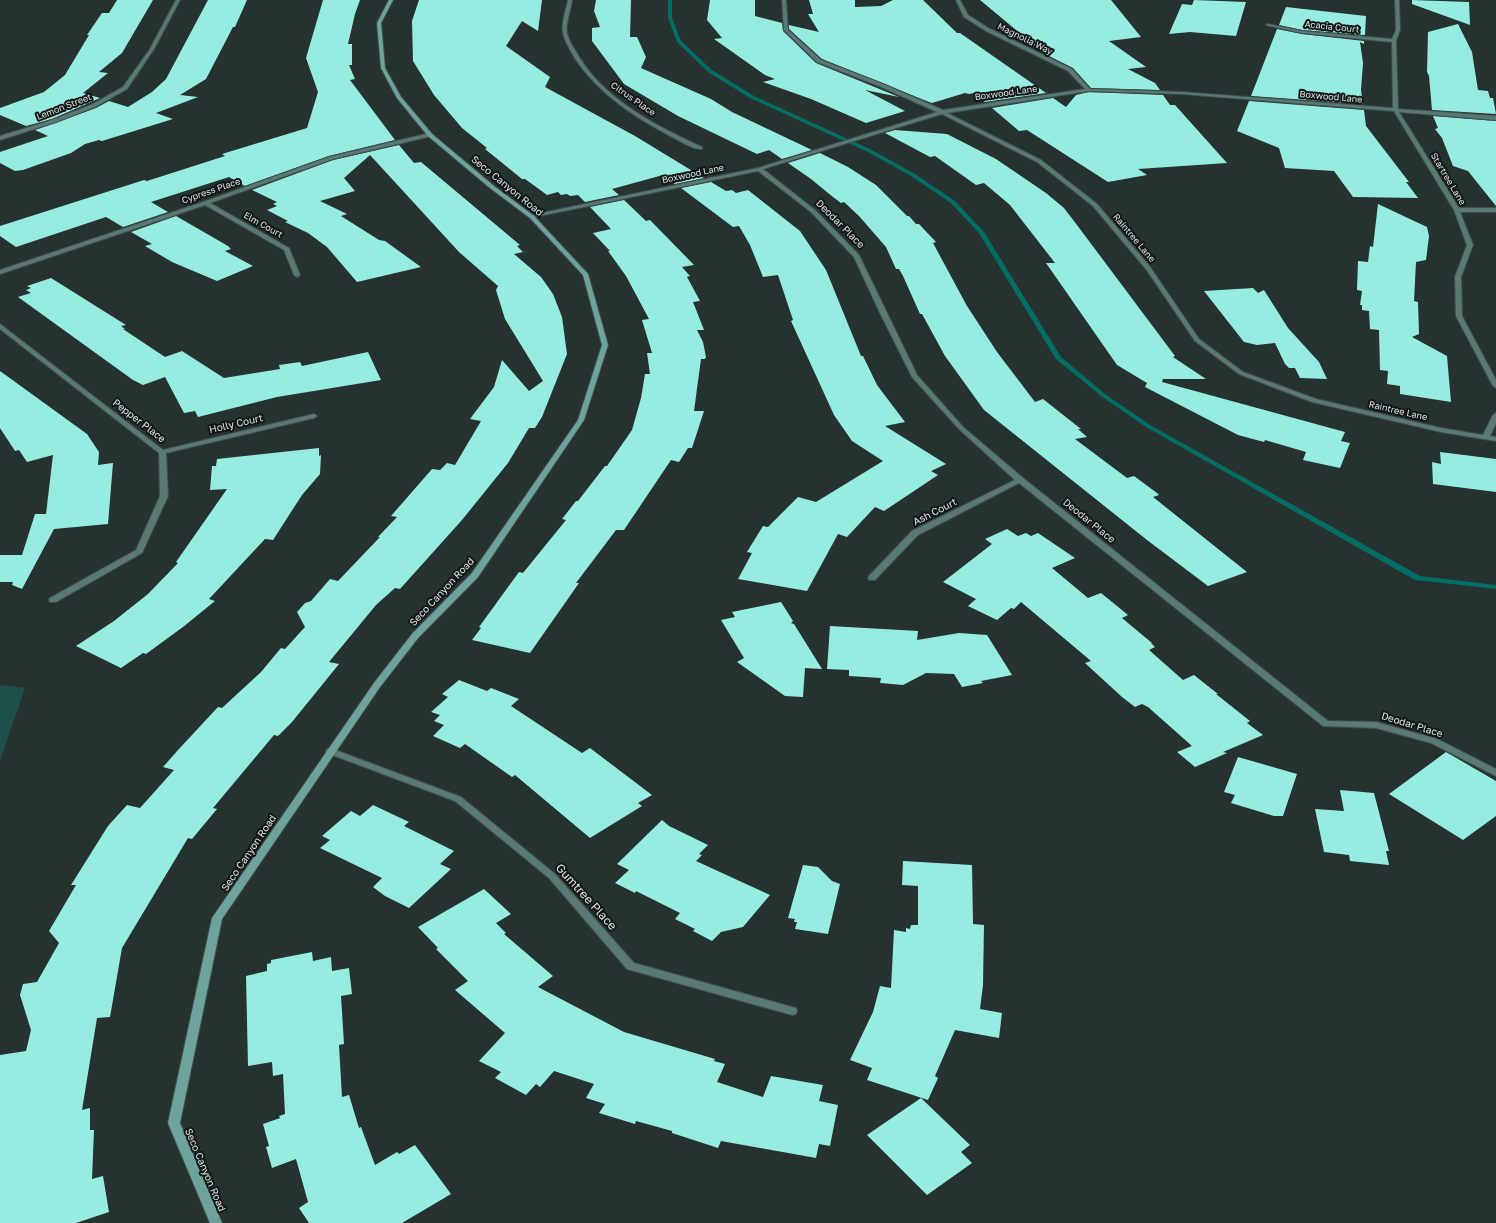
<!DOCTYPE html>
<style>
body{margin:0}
canvas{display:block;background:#253230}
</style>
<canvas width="1496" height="1223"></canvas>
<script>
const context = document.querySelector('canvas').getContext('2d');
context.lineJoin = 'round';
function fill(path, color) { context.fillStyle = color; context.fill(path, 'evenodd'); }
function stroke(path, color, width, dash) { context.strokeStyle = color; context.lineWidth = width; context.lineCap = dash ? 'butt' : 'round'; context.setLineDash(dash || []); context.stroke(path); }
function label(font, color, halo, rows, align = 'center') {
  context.font = font + ' "Golos Text",sans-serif'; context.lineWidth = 4; context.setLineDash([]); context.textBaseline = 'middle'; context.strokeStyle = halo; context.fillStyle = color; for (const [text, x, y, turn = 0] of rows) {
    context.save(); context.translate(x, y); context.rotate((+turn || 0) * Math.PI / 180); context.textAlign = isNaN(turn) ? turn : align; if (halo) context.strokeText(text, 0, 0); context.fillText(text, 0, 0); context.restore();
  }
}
fill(new Path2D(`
 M 0,685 L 25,688 L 0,761 Z`), '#1e504a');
fill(new Path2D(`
 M 668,0 L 672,0 L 672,18 L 681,41 L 712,70 L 754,96 L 872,150 L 915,174 L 955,201 L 984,232 L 1061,357 L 1105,394 L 1150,425 L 1420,576 L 1496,585 L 1496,589 L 1415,580 L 1146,427 L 1101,396 L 1056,359 L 979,233 L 951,203 L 911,176 L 868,152 L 750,98 L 708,72 L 677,42 L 668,18 Z`), '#046e65');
fill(new Path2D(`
 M 117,0 L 153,0 L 122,53 L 99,72 L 108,73 L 83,93 L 100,98 L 52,119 L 26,126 L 0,115 L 0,108 L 44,92 L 65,75 L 89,35 L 87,35 L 102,13 L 109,13 Z
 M 208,0 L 247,0 L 235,27 L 233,27 L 206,79 L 180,95 L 198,97 L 156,113 L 173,119 L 102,141 L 99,140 L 85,144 L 71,153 L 23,170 L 15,171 L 0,163 L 0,152 L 48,136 L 35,130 L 96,108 L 109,101 L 128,107 L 152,92 L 166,79 Z
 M 323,0 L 360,0 L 355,14 L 348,44 L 352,44 L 352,65 L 349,65 L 355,79 L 350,80 L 395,140 L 329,156 L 245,186 L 229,177 L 151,202 L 168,212 L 123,227 L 106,217 L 16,247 L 0,236 L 0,226 L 144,180 L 147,181 L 225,156 L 222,154 L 307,128 L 318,92 L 306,58 Z
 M 419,0 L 542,0 L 538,31 L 522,21 L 506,46 L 550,77 L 545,87 L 635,136 L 704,178 L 675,184 L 663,175 L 612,189 L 619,195 L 585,202 L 578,195 L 570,196 L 567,194 L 561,195 L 558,192 L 547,195 L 532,184 L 525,179 L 522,179 L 485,149 L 487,148 L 462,128 L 434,95 L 413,61 L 412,21 Z
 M 596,0 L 631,0 L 630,37 L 637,37 L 646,57 L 641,68 L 711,99 L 732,112 L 812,150 L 782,159 L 769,150 L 757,154 L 678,116 L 624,84 L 592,41 L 592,28 L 600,27 L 594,11 Z
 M 710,0 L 755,0 L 755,16 L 782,23 L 783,31 L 816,63 L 899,97 L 865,90 L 905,111 L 866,123 L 811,99 L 763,82 L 775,79 L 765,75 L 714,39 L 722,38 L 707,20 Z
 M 809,0 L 855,0 L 855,7 L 881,6 L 893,0 L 923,0 L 957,33 L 960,33 L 1046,93 L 985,102 L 974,93 L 969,94 L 965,93 L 932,103 L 929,102 L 822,59 L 789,29 L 789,25 L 819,32 L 808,14 L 813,14 Z
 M 980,0 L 1111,0 L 1141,37 L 1109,41 L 1146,67 L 1128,69 L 1155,83 L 1160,90 L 1091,88 L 1073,68 L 1045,54 Z
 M 1194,0 L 1246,2 L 1236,36 L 1190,32 L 1169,34 L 1182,4 L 1192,5 Z
 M 1412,0 L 1469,2 L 1470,25 L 1412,4 Z
 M 1286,7 L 1366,16 L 1365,35 L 1302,30 L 1279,25 Z
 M 1458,24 L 1472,52 L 1478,90 L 1488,91 L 1490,98 L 1493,98 L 1496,114 L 1432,110 L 1429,76 L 1427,72 L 1428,32 Z
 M 1277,29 L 1302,34 L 1364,41 L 1364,44 L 1360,42 L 1363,63 L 1361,90 L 1363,104 L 1251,96 Z
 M 1089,92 L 1163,95 L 1170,105 L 1175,105 L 1227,163 L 1138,169 L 1147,175 L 1108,182 L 1027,130 L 1019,131 L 992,108 L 1053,98 L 1066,107 L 1076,95 Z
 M 1249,101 L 1364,110 L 1366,126 L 1409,182 L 1406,182 L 1418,198 L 1353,197 L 1334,171 L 1285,168 L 1279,148 L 1237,131 Z
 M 1433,116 L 1496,121 L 1496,206 L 1468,171 L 1453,166 L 1442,138 L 1435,129 L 1438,128 Z
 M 895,130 L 947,134 L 996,159 L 1046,193 L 1064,208 L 1077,225 L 1175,356 L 1173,357 L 1206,379 L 1163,379 L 1162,382 L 1345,432 L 1341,441 L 1350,443 L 1340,468 L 1303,460 L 1306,452 L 1265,440 L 1264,442 L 1238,435 L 1145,387 L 1147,383 L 1117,365 L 1046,263 L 1055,263 L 1010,205 L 984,183 L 976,185 L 935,156 L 930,157 L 885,133 Z
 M 399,145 L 414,163 L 421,162 L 520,245 L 517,246 L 523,252 L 514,254 L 541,277 L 553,294 L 562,317 L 567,354 L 542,417 L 535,428 L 529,428 L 508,463 L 462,520 L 400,589 L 395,588 L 376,605 L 329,662 L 339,664 L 292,722 L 278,736 L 274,735 L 213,808 L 217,809 L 192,839 L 188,838 L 122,948 L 110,1017 L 97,1018 L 82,1110 L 90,1108 L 90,1130 L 94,1130 L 92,1179 L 103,1176 L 109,1212 L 76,1223 L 0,1223 L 0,1055 L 26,1051 L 31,1030 L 20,995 L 23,984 L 37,982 L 59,943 L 49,931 L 76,885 L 71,885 L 108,826 L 127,805 L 140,808 L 174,770 L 163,767 L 178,750 L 218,707 L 222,708 L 261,672 L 281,648 L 285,649 L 305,627 L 297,612 L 305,603 L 311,601 L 330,579 L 338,581 L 380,537 L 378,537 L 397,517 L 391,516 L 432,469 L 440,470 L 447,463 L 455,465 L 481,421 L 470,419 L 494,387 L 502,360 L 529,391 L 543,381 L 505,319 L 496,290 L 498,286 L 459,252 L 370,155 L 344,178 L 355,191 L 320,201 L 347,214 L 341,216 L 379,240 L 385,241 L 421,267 L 357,282 L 327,247 L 308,233 L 285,222 L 288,221 L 267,210 L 277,206 L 273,204 L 277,202 L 252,190 L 333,160 Z
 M 820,153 L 848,167 L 876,185 L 907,216 L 909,216 L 916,224 L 919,224 L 936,242 L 933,243 L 967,306 L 997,352 L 1035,402 L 1043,399 L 1081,429 L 1078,429 L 1087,437 L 1075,439 L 1127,478 L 1134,476 L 1157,493 L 1159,495 L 1153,497 L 1247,572 L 1208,586 L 1147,540 L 984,410 L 945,356 L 922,314 L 920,314 L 903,276 L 899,269 L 896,269 L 886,247 L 859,216 L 844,202 L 841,203 L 833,197 L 811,179 L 788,163 Z
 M 711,182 L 726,191 L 732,190 L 736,193 L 748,190 L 800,231 L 826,270 L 861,356 L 863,356 L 877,385 L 905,422 L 885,426 L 946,464 L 931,471 L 938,475 L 884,511 L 875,507 L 847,537 L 838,534 L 807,591 L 738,579 L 752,553 L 747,552 L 763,526 L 768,527 L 798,497 L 816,502 L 883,461 L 852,441 L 834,415 L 791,321 L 793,320 L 778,275 L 763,277 L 750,245 L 739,226 L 733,227 L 681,188 Z
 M 624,200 L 646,221 L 650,220 L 694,265 L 682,267 L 690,276 L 687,277 L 700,301 L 693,302 L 704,330 L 697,330 L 703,342 L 706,357 L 705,359 L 701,359 L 694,411 L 704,411 L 692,448 L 688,448 L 679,462 L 671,460 L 624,530 L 616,530 L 576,583 L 579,583 L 530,653 L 472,640 L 481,628 L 479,627 L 519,572 L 523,573 L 566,520 L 562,519 L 576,501 L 578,501 L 605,466 L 607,466 L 632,430 L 641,398 L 645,374 L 650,374 L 647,353 L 652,353 L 642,320 L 649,319 L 626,276 L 608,251 L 610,251 L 593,233 L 611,229 L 590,207 Z
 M 1378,204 L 1427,227 L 1429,236 L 1426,260 L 1416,262 L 1414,301 L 1418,302 L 1419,334 L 1412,337 L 1447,356 L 1451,402 L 1400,394 L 1400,386 L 1387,384 L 1388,371 L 1380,370 L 1379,330 L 1370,329 L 1369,311 L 1362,310 L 1362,305 L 1360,305 L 1362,291 L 1357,290 L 1358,261 L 1368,262 L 1370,246 L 1373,247 Z
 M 176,216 L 228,246 L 231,249 L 225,251 L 253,266 L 217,281 L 172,262 L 145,246 L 152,244 L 131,232 Z
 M 51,278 L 126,325 L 121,326 L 125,329 L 123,329 L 165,357 L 182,351 L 224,378 L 280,369 L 279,365 L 300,362 L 302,366 L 368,352 L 381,380 L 277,397 L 198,417 L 195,411 L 184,413 L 165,377 L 143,385 L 133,380 L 18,297 L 31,293 L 26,290 L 31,288 L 27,286 Z
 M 1253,288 L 1258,293 L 1264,290 L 1288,328 L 1319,362 L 1327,379 L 1300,378 L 1295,368 L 1289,368 L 1285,364 L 1275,343 L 1257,345 L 1244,342 L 1204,291 Z
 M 0,371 L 87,434 L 99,452 L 98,465 L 113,463 L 108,524 L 54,529 L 22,589 L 12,585 L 13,582 L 0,582 L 0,555 L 22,555 L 35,514 L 46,514 L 53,455 L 27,462 L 19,450 L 15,451 L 0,428 Z
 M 319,448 L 319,456 L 321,455 L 320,474 L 302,495 L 273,540 L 265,539 L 209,599 L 215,601 L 183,627 L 146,654 L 143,653 L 121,668 L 76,646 L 114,621 L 148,594 L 178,563 L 176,562 L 227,489 L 210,490 L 212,466 L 216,466 L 217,459 Z
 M 1440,452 L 1496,459 L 1496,492 L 1433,484 L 1432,462 L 1441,464 Z
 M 1007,529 L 1018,536 L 1026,533 L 1031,536 L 1038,533 L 1075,558 L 1052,568 L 1088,598 L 1101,593 L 1128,615 L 1122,618 L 1152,643 L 1151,643 L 1155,647 L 1149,650 L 1183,680 L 1194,675 L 1218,694 L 1216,694 L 1250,721 L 1247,723 L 1263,735 L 1223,752 L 1227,753 L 1195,767 L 1177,752 L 1192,746 L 1148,707 L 1142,704 L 1135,707 L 1122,697 L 1085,663 L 1091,661 L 1021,602 L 1014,609 L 1011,608 L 997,620 L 968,606 L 976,599 L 943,582 L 992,544 L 985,539 Z
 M 781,602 L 793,621 L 791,623 L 794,624 L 822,669 L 805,668 L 803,697 L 785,696 L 737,662 L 744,658 L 721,620 L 735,617 L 732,612 Z
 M 830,626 L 918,631 L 917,640 L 959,633 L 987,635 L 1012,675 L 981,681 L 983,683 L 962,687 L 954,674 L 926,673 L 903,685 L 880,683 L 881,678 L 849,676 L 849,670 L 827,669 Z
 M 459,680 L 487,691 L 491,688 L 519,699 L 511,706 L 582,753 L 590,748 L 652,795 L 638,803 L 642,806 L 590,838 L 515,775 L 512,777 L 465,744 L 460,748 L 433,736 L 444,725 L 434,721 L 440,715 L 431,712 L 448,697 L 442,694 Z
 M 1446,752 L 1496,781 L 1496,816 L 1463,840 L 1389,794 Z
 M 1238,757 L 1297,774 L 1283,816 L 1274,816 L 1231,803 L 1235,795 L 1224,792 Z
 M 1340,790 L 1374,793 L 1389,851 L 1386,851 L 1389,865 L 1350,861 L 1349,855 L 1324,852 L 1315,809 L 1344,811 Z
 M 373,805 L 409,822 L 404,826 L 454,851 L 440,864 L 451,869 L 409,908 L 385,896 L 373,887 L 382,878 L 320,848 L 330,840 L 322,836 L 351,811 L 360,816 Z
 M 662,820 L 669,826 L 708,845 L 699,854 L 702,855 L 696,861 L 770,895 L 743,927 L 721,932 L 712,941 L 693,931 L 695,929 L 675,919 L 680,913 L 636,891 L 635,893 L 615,883 L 629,870 L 617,864 Z
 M 903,861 L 972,865 L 973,924 L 984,925 L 983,985 L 980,1009 L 1002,1013 L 999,1038 L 955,1030 L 935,1076 L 938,1078 L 928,1100 L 867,1080 L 872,1068 L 850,1060 L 873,1012 L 880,986 L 891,988 L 894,930 L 906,932 L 906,928 L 910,929 L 911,925 L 918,925 L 918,886 L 902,885 Z
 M 803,865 L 818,867 L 832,881 L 840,884 L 828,934 L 795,929 L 797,922 L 794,922 L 795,919 L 788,918 Z
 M 484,889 L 511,914 L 496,923 L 506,933 L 504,934 L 553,976 L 538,987 L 624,1032 L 715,1059 L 714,1061 L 725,1064 L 717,1082 L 763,1097 L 771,1076 L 823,1085 L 819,1101 L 838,1105 L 830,1146 L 819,1144 L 816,1158 L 721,1141 L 718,1148 L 672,1133 L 672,1131 L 636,1121 L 635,1124 L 599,1113 L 605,1104 L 586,1098 L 594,1084 L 554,1071 L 540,1087 L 536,1084 L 526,1095 L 495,1078 L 501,1072 L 479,1061 L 505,1033 L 455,990 L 468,981 L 436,949 L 438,948 L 418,927 Z
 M 312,952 L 313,961 L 331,957 L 332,971 L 349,968 L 352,994 L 341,996 L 344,1044 L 339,1045 L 342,1097 L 349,1095 L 359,1128 L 361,1127 L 375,1165 L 397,1152 L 399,1154 L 415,1145 L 451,1194 L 402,1223 L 309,1223 L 299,1208 L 308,1202 L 296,1159 L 272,1168 L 266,1147 L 269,1146 L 263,1124 L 280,1118 L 279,1116 L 285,1114 L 283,1074 L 273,1076 L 272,1062 L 248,1066 L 246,976 L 267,971 L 267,964 L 271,963 L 271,960 Z
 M 921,1098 L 970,1145 L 961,1152 L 972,1163 L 927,1195 L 867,1135 Z`), '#96ece0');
const street = new Path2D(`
 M 176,0 L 180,0 L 154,49 L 127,89 L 95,107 L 56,122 L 0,140 L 0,136 L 52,120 L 91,105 L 123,87 L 150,49 Z
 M 568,0 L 572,0 C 571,10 565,23 567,33 C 568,39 572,45 575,50 C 601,98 654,125 702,147 L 702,149 C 693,150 682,142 674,138 C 634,117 593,91 570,50 C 568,45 564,39 563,33 C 561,23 566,10 568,0 Z
 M 782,0 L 786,0 L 788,30 L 821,60 L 883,84 L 943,110 L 1085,89 L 1068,71 L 986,31 L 964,17 L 956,0 L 960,0 L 968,15 L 990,29 L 1072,69 L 1090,89 L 1182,92 L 1393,108 L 1392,42 L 1302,33 L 1266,25 L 1268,24 L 1302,31 L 1392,39 L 1396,30 L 1395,0 L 1399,0 L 1400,30 L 1396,41 L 1398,109 L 1496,116 L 1496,120 L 1399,112 L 1459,208 L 1496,208 L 1496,212 L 1460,212 L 1473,245 L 1461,277 L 1462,316 L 1496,380 L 1496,388 L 1493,386 L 1456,316 L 1455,277 L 1467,245 L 1454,210 L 1394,111 L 1182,94 L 1089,91 L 947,113 L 1041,160 L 1097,204 L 1150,267 L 1199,339 L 1243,372 L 1316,399 L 1441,428 L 1483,435 L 1493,415 L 1496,413 L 1496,423 L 1490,436 L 1496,437 L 1496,441 L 1441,432 L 1312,402 L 1239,374 L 1195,341 L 1146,269 L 1093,206 L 1037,162 L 942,114 L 763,169 L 815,210 L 859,255 L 917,375 L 963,427 L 1023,478 L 1328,721 L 1376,722 L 1437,739 L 1496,769 L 1496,776 L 1431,743 L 1376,728 L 1323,726 L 1019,483 L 918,535 L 875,580 L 869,580 L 868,578 L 869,576 L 912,531 L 1015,480 L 959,429 L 912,377 L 880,313 L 854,257 L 811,212 L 758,171 L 530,218 L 530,216 L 532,215 L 758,168 L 937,112 L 879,86 L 817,62 L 784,30 Z
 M 430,133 L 433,135 L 432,136 L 333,159 L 210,203 L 289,248 L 300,275 L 299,276 L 297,277 L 294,275 L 284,250 L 205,205 L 0,274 L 0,270 L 203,202 L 329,157 Z
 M 0,324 L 163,450 L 314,414 L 317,416 L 314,418 L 166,453 L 168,496 L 142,553 L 56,602 L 50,602 L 49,600 L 50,598 L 136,550 L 160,496 L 159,453 L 0,329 Z
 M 330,748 L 461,797 L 555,874 L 634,963 L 792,1007 L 796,1008 L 797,1011 L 796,1014 L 792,1015 L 627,969 L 549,878 L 455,801 L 327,753 L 326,751 L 327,749 Z`);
const secondary = new Path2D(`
 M 389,0 L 393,0 L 381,23 L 385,68 L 401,97 L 432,134 L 494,186 L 534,216 L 588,274 L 608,345 L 584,420 L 478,577 L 418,638 L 380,687 L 222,919 L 180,1123 L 222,1223 L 210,1223 L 168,1123 L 212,918 L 374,683 L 412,634 L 472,573 L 578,420 L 602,345 L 583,275 L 530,218 L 490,188 L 428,136 L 397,98 L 381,68 L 377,23 Z`);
stroke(street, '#424e4d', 2);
stroke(secondary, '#424e4d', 2);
fill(street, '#587974');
fill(secondary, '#6da39b');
label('9px', '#dce4e3', '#121817', [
 ["Acacia Court",1332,27,6],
 ["Magnolia Way",1025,39,26],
 ["Boxwood Lane",1006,93,-8],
 ["Boxwood Lane",1331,97,5],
 ["Citrus Place",633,99,35],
 ["Lemon Street",64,107,-21],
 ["Boxwood Lane",693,174,-12],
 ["Startree Lane",1448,179,59],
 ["Cypress Place",211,191,-19],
 ["Elm Court",263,225,29],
 ["Raintree Lane",1134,238,50],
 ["Raintree Lane",1398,411,13]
]);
label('10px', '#dce4e3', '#121817', [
 ["Seco Canyon Road",507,186,39],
 ["Deodar Place",840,224,45],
 ["Pepper Place",139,421,38],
 ["Holly Court",236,424,-13],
 ["Ash Court",935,512,-27],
 ["Deodar Place",1089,521,39],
 ["Seco Canyon Road",442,592,-47],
 ["Deodar Place",1412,725,17],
 ["Seco Canyon Road",249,853,-56],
 ["Seco Canyon Road",205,1170,67]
]);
label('12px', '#dce4e3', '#121817', [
 ["Gumtree Place",586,897,48]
]);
</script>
